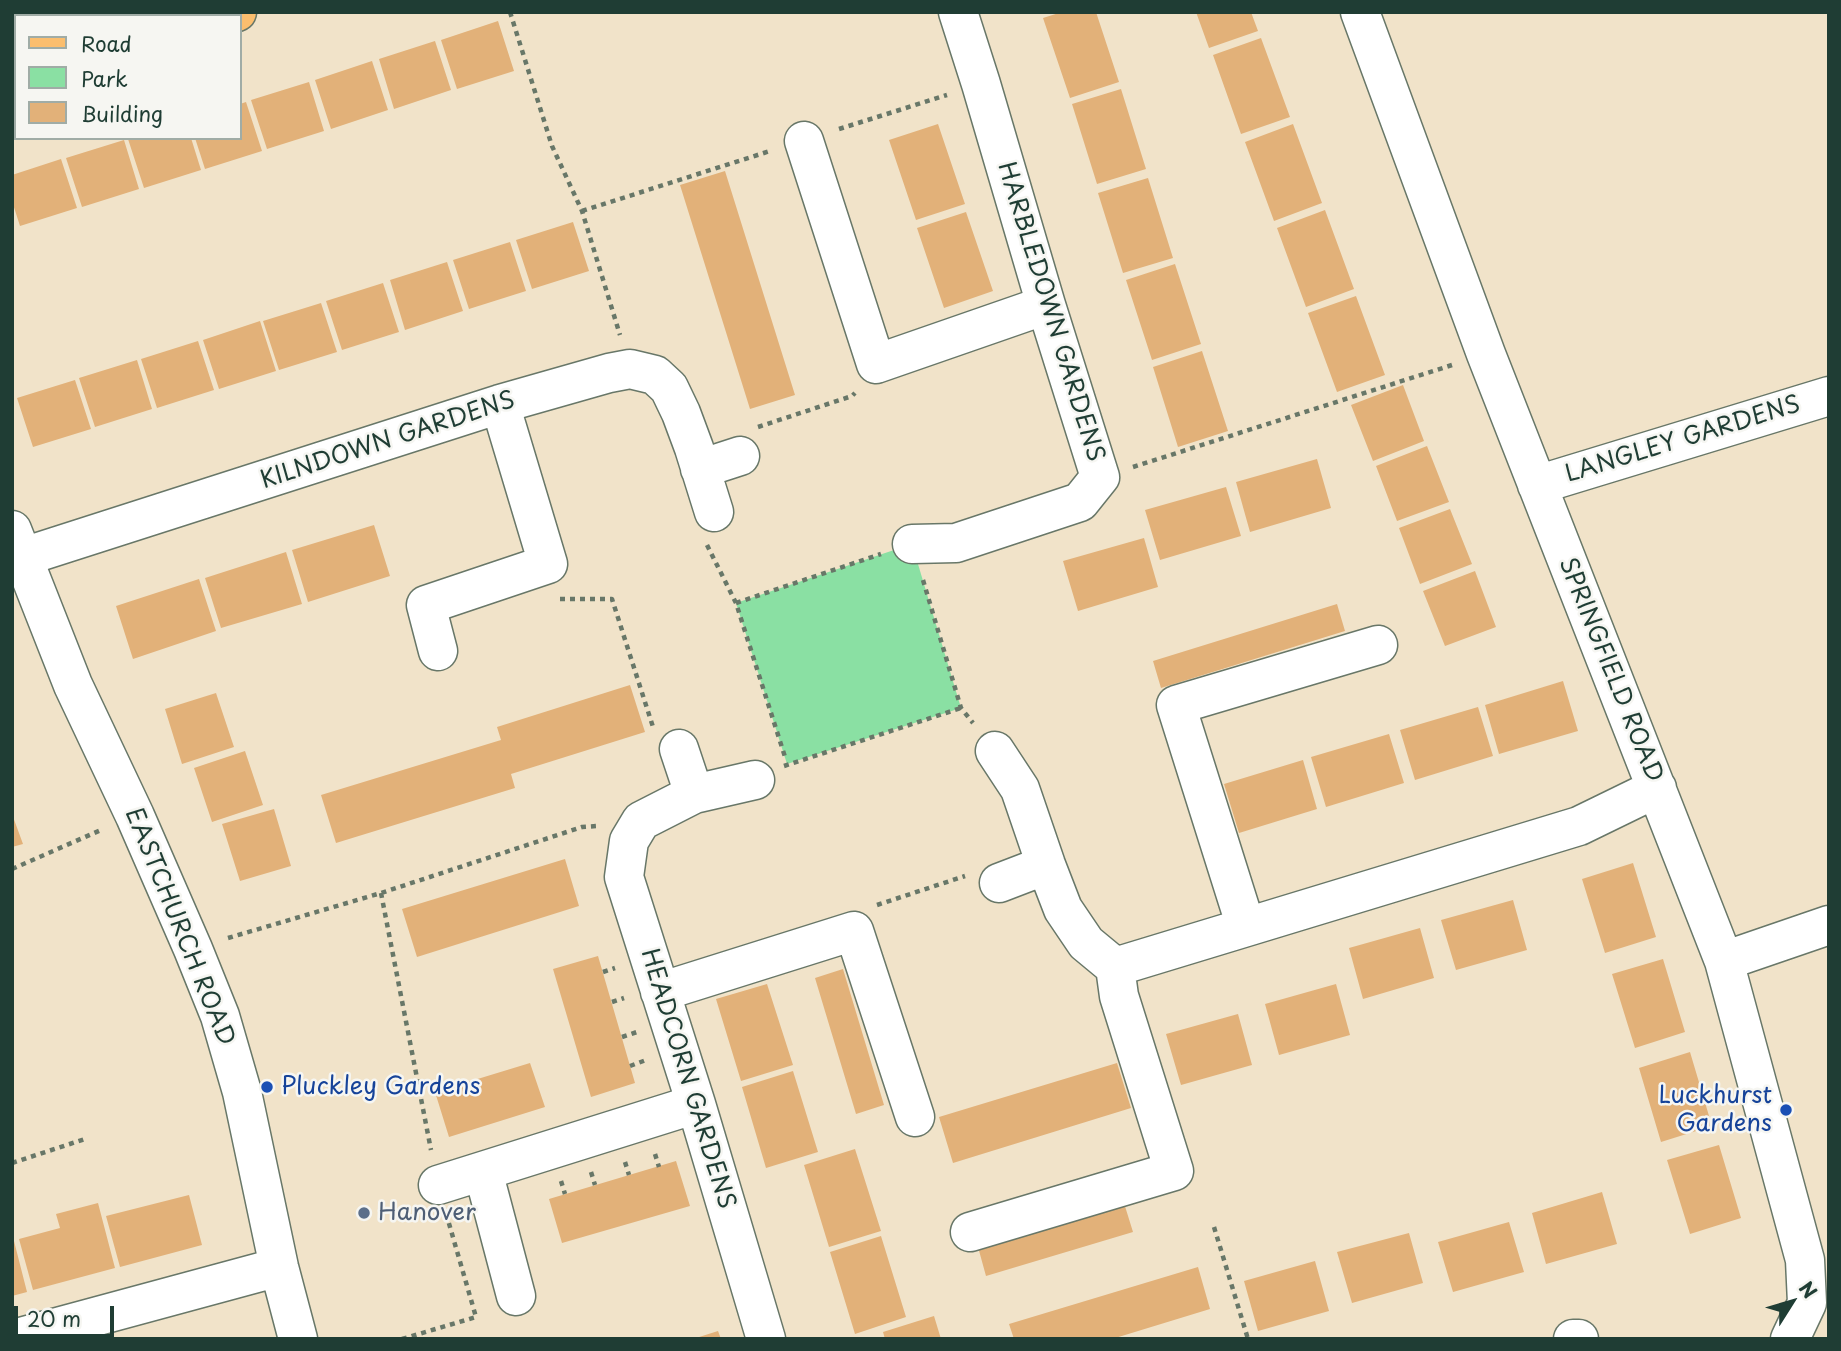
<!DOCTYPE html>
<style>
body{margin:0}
#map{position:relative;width:1841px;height:1351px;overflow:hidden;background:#f1e3c9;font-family:"Playpen Sans",sans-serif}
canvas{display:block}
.frame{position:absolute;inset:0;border:14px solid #1f3d34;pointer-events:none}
.legend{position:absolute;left:14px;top:14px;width:228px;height:126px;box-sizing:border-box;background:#f6f6f2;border:2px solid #a0aca6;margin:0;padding:9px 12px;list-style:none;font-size:21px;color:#1f3d34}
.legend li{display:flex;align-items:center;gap:14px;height:35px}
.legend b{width:35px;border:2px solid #a0aca6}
.north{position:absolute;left:1757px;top:1267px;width:70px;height:70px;-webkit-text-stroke:5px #f6f6f2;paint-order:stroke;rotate:53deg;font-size:19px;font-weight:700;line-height:28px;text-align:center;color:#1f3d34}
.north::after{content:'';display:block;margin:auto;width:24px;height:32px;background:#1f3d34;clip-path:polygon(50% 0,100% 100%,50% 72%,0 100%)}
.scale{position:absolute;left:14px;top:1306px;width:100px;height:32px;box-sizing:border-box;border:4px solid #1f3d34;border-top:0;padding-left:9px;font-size:21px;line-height:24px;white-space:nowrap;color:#1f3d34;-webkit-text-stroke:5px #f6f6f2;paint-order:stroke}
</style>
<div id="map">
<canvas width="1841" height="1351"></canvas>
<div class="frame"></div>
<ul class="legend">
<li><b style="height:9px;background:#fbbe6e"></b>Road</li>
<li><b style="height:19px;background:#8ae0a3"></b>Park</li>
<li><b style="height:19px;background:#e2b179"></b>Building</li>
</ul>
<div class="north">N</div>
<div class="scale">20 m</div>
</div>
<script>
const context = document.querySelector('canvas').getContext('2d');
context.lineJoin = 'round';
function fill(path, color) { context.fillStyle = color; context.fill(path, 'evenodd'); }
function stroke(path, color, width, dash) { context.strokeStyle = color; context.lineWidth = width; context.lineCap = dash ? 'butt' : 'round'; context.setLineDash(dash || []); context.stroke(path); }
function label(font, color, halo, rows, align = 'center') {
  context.font = font + ' "Playpen Sans",sans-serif'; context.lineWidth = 5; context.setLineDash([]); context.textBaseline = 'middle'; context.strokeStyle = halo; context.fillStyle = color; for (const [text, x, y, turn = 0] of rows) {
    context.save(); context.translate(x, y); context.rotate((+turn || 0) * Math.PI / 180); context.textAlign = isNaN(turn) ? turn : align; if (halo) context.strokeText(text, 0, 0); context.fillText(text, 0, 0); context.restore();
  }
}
fill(new Path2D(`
 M 912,544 L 961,708 L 787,764 L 736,603 Z`), '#8ae0a3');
fill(new Path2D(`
 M 1062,12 L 1096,12 L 1119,82 L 1070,98 L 1043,18 Z
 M 1196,12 L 1251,12 L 1258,31 L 1209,48 Z
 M 498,21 L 514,71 L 457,89 L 441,40 Z
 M 1261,38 L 1290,117 L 1241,134 L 1213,55 Z
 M 435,41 L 451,90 L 394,109 L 379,59 Z
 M 372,61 L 388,110 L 331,129 L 315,80 Z
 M 309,82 L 324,131 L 267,149 L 251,100 Z
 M 1121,89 L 1146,169 L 1097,184 L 1072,104 Z
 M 246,102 L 262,151 L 205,169 L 195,138 L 240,138 L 240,104 Z
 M 938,124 L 965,204 L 916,220 L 889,140 Z
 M 1293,124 L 1322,203 L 1274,221 L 1245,142 Z
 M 130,138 L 191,138 L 201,170 L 144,188 L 128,139 Z
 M 124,140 L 139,189 L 82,207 L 66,158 Z
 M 61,159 L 77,208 L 20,226 L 12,201 L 12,175 Z
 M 725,171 L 795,395 L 750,409 L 680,185 Z
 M 1148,178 L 1173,258 L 1123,273 L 1098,193 Z
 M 1325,210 L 1354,289 L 1306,307 L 1277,228 Z
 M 966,212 L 993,291 L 944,308 L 917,228 Z
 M 573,222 L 589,271 L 532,289 L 516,240 Z
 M 510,242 L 526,291 L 469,309 L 453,260 Z
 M 447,262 L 463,311 L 405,330 L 390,280 Z
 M 1175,264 L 1201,344 L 1152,360 L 1126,280 Z
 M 383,283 L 399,332 L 342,350 L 326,301 Z
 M 1356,296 L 1385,375 L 1337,392 L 1308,313 Z
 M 321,303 L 337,352 L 279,370 L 263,321 Z
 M 260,321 L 276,371 L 219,389 L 203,340 Z
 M 198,341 L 214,390 L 157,408 L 141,359 Z
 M 1202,351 L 1228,431 L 1178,447 L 1153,367 Z
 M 137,360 L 152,409 L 95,427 L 79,378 Z
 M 75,380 L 91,429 L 33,447 L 17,398 Z
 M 1403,385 L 1424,441 L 1373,461 L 1351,405 Z
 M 1427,446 L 1449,502 L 1397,521 L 1376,466 Z
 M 1317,459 L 1331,508 L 1250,532 L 1236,482 Z
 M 1226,487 L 1241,536 L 1160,560 L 1145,510 Z
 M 1450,509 L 1472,564 L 1420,584 L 1399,528 Z
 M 374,525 L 390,576 L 308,602 L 292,550 Z
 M 1144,538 L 1158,587 L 1078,611 L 1063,561 Z
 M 286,552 L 302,604 L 221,628 L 205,578 Z
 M 1475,571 L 1496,627 L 1445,646 L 1423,591 Z
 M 199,579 L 216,631 L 133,659 L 116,606 Z
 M 1337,604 L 1345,631 L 1161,688 L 1153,661 Z
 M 1563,681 L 1578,731 L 1499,754 L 1485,705 Z
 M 630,685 L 645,732 L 511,774 L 515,788 L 336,843 L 321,795 L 501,740 L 497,727 Z
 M 216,693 L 234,747 L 182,764 L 165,709 Z
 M 1478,707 L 1493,756 L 1415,780 L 1400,730 Z
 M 1389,734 L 1404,783 L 1326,807 L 1311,757 Z
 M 245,751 L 263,805 L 212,822 L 194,768 Z
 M 1303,760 L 1317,809 L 1239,833 L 1224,784 Z
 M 274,809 L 291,866 L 240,881 L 222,824 Z
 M 12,814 L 23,844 L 12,847 Z
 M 565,859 L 579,906 L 417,957 L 402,909 Z
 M 1633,863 L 1656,937 L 1605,953 L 1582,879 Z
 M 1513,900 L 1527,950 L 1456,970 L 1441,920 Z
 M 1420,928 L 1434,978 L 1363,999 L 1349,948 Z
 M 598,956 L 635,1083 L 591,1097 L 553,969 Z
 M 1663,959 L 1685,1032 L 1635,1048 L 1612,974 Z
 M 843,969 L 884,1105 L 856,1114 L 815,978 Z
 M 767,984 L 793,1065 L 741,1081 L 716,999 Z
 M 1336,984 L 1350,1035 L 1279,1055 L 1265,1004 Z
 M 1238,1014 L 1252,1065 L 1181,1085 L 1166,1034 Z
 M 1690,1052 L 1712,1126 L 1661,1142 L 1639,1068 Z
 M 530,1063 L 545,1107 L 449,1137 L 435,1092 Z
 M 1117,1063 L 1131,1108 L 953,1163 L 939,1117 Z
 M 793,1071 L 818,1152 L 766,1168 L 742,1087 Z
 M 1719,1145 L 1741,1218 L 1690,1234 L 1667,1160 Z
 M 855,1149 L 881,1231 L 829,1247 L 804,1165 Z
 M 676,1161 L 690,1206 L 562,1243 L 549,1199 Z
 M 1602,1192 L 1617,1244 L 1546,1264 L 1532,1213 Z
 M 189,1195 L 202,1245 L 120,1267 L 106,1216 Z
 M 98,1203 L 115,1268 L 33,1290 L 19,1239 L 60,1228 L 56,1214 Z
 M 1124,1203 L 1133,1232 L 986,1276 L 978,1247 Z
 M 1509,1222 L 1524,1272 L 1453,1292 L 1438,1242 Z
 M 1409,1233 L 1423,1283 L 1352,1303 L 1337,1252 Z
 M 881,1236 L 906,1317 L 855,1334 L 830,1252 Z
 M 12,1241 L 14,1241 L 27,1292 L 12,1296 Z
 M 1315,1261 L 1329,1311 L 1258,1331 L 1244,1281 Z
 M 1198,1267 L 1210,1309 L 1112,1339 L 1014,1339 L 1009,1324 Z
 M 934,1316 L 941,1339 L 885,1339 L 883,1332 Z
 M 718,1331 L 721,1339 L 696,1339 L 696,1338 Z`), '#e2b179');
const minor = new Path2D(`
 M 1360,12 L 1486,354 L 1724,961 L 1805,1260 L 1807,1303 L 1790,1339
 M 804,141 L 876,364 L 1046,305
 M 700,469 L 740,456
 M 1537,485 L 1829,396
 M 12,530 L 73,685 L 135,816 L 193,949 L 220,1016 L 242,1092 L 279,1267 L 298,1339
 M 912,544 L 956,543 L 1080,502 L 1100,477 L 1046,305 L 981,84 L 958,12
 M 23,557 L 500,404 L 609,373 L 630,369 L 655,375 L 669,388 L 681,413 L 694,448 L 714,512
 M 438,651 L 426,605 L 548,564 L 500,404
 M 679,749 L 694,794
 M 755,780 L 694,794 L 641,821 L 629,841 L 624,877 L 696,1104 L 766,1339
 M 999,883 L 1046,865
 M 1246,927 L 1176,705 L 1378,645
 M 1724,961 L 1829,925
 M 1115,967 L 1579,826 L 1657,788
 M 660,992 L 854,931 L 915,1117
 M 483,1171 L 516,1296
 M 438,1185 L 696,1104
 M 970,1232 L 1174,1171 L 1119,996 L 1115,967 L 1086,943 L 1063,909 L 1046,865 L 1020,789 L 995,751
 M 13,1339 L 279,1267
 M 1573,1339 L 1579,1339`);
const major = new Path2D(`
 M 225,16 L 237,12
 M 12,82 L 16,81`);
stroke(minor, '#687768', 41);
stroke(major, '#687768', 41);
stroke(new Path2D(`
 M 510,12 L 552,146 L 582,211 L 620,335
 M 839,129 L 947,95
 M 582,211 L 770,151
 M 758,427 L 852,396 L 855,393
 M 1133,467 L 1452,365
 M 707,545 L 736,603 L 786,760
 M 923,580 L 961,708 L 973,723
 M 560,599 L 612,599 L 653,727
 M 736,603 L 881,554
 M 784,766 L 961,708
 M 12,869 L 101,830
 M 381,893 L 431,1150
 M 877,905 L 965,876
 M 228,938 L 381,893 L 582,827 L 597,826
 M 603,972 L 615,968
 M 612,1002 L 624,998
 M 622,1037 L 637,1032
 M 630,1066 L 646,1060
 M 655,1154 L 659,1167
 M 625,1162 L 629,1175
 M 12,1163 L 85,1139
 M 591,1172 L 595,1185
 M 561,1181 L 565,1194
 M 1214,1227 L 1248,1339
 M 402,1339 L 476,1317 L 448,1220`), '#687768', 4.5, [5, 5]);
stroke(minor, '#fff', 38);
stroke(major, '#fbbe6e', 38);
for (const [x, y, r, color] of [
 [267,1087,7,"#1a4fb4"],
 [1786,1110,7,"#1a4fb4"],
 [364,1213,7,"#5c6f8a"]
]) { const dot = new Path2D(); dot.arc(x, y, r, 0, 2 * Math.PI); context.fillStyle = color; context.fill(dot); stroke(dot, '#f6f6f2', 2.5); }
label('24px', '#1f3d34', '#f6f6f2', [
 ["HARBLEDOWN GARDENS",1050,312,73],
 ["LANGLEY GARDENS",1683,440,-17],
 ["KILNDOWN GARDENS",388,441,-18],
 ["SPRINGFIELD ROAD",1610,670,68],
 ["EASTCHURCH ROAD",179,927,68],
 ["HEADCORN GARDENS",687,1079,73]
]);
label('24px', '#164399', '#f6f6f2', [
 ["Pluckley Gardens",281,1087],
 ["Luckhurst",1772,1096,"right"],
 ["Gardens",1772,1124,"right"]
], 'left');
label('24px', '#4e5e75', '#f6f6f2', [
 ["Hanover",378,1213]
], 'left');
</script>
